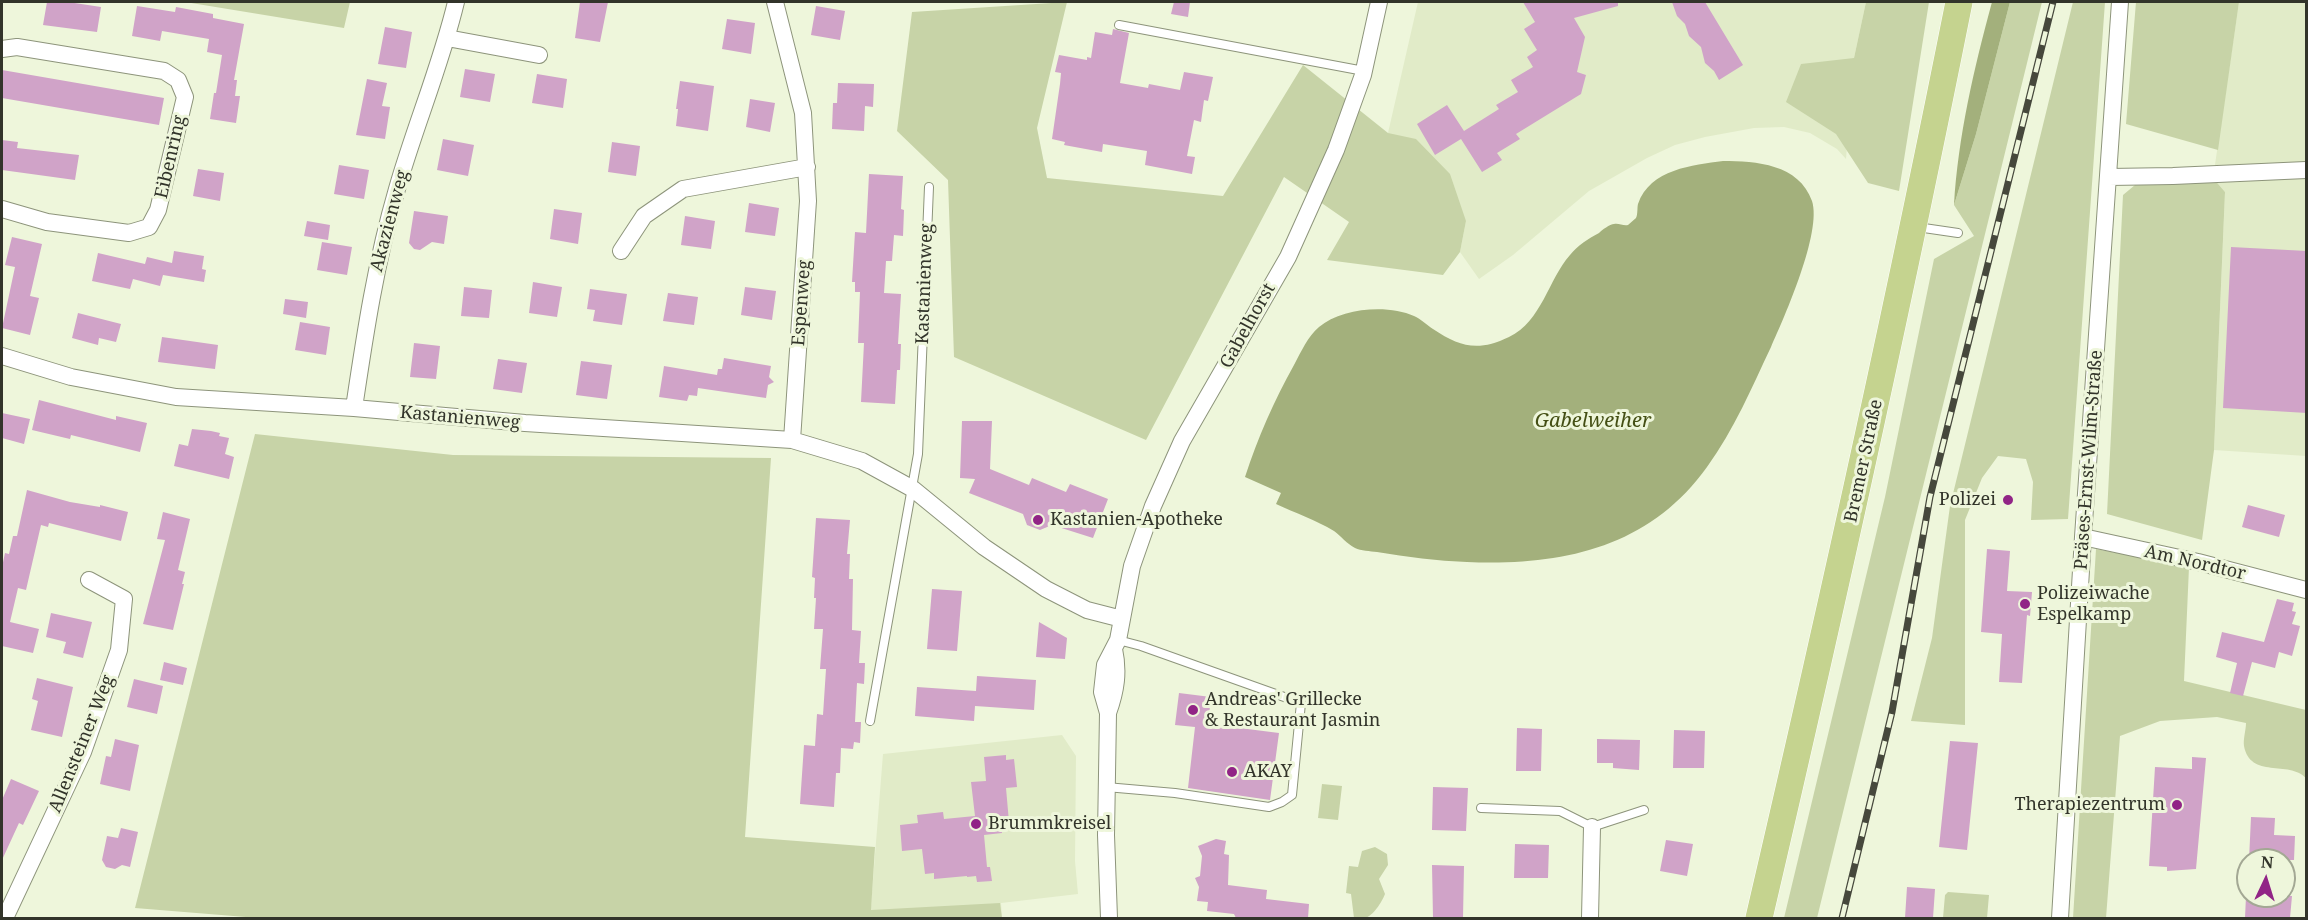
<!DOCTYPE html>
<meta charset="utf-8">
<style>
body{margin:0}
#map{position:relative;width:2308px;height:920px;overflow:hidden;background:#eef6db;font-family:"Noto Serif",serif}
canvas{display:block}
.frame{position:absolute;inset:0;border:3px solid #32342a;pointer-events:none}
.north{position:absolute;left:2236px;top:848px;width:60px;height:60px;box-sizing:border-box;background:#eef6db;border:2px solid #a3a894;border-radius:50%;rotate:4deg;font-size:16px;font-weight:700;line-height:24px;text-align:center;color:#32342a}
.north::after{content:'';display:block;margin:auto;width:21px;height:27px;background:#912486;clip-path:polygon(50% 0,100% 100%,50% 72%,0 100%)}
</style>
<div id="map">
<canvas width="2308" height="920"></canvas>
<div class="frame"></div>
<div class="north">N</div>
</div>
<script>
const context = document.querySelector('canvas').getContext('2d');
context.lineJoin = 'round';
function fill(path, color) { context.fillStyle = color; context.fill(path, 'evenodd'); }
function stroke(path, color, width, dash) { context.strokeStyle = color; context.lineWidth = width; context.lineCap = dash ? 'butt' : 'round'; context.setLineDash(dash || []); context.stroke(path); }
function label(font, color, halo, rows, align = 'center') {
  context.font = font + ' "Noto Serif",serif'; context.lineWidth = 6; context.setLineDash([]); context.textBaseline = 'middle'; context.strokeStyle = halo; context.fillStyle = color; for (const [text, x, y, turn = 0] of rows) {
    context.save(); context.translate(x, y); context.rotate((+turn || 0) * Math.PI / 180); context.textAlign = isNaN(turn) ? turn : align; if (halo) context.strokeText(text, 0, 0); context.fillText(text, 0, 0); context.restore();
  }
}
fill(new Path2D(`
 M 1418,2 L 1866,2 L 1854,58 L 1846,159 L 1837,149 L 1810,133 L 1784,127 L 1754,128 L 1705,137 L 1675,145 L 1647,158 L 1589,191 L 1513,255 L 1479,279 L 1460,252 L 1466,221 L 1388,133 Z
 M 2239,2 L 2306,2 L 2306,456 L 2214,450 L 2225,192 L 2213,178 Z
 M 1062,735 L 1076,756 L 1075,861 L 1078,894 L 1001,903 L 1002,918 L 870,918 L 883,754 Z`), '#e1ebc8');
fill(new Path2D(`
 M 185,2 L 350,2 L 344,28 Z
 M 1067,2 L 1037,128 L 1047,178 L 1223,196 L 1303,65 L 1388,133 L 1416,139 L 1450,174 L 1466,221 L 1460,252 L 1443,275 L 1327,260 L 1349,222 L 1284,177 L 1146,440 L 954,357 L 948,180 L 897,131 L 912,12 Z
 M 1866,2 L 1929,2 L 1899,191 L 1868,183 L 1836,134 L 1786,102 L 1801,64 L 1854,58 Z
 M 2010,2 L 2042,2 L 1817,918 L 1784,918 L 1885,497 L 1934,259 L 1974,236 L 1954,205 L 1976,134 Z
 M 2073,2 L 2105,2 L 2068,519 L 2031,520 L 2033,482 L 2026,459 L 1998,456 L 1982,478 L 1965,520 L 1965,725 L 1911,721 L 1932,638 L 1950,506 Z
 M 2136,2 L 2239,2 L 2218,150 L 2126,124 Z
 M 2213,178 L 2225,192 L 2214,450 L 2202,540 L 2107,514 L 2123,195 L 2135,185 Z
 M 255,434 L 453,455 L 771,458 L 745,837 L 875,847 L 871,910 L 1000,903 L 1002,918 L 258,918 L 135,908 Z
 M 2096,549 L 2189,567 L 2184,681 L 2306,710 L 2306,778 C 2289,760 2250,779 2244,746 C 2243,739 2246,730 2246,723 L 2217,717 L 2160,721 L 2120,736 L 2106,918 L 2073,918 Z
 M 1322,784 L 1342,786 L 1338,820 L 1318,818 Z
 M 1375,847 L 1387,854 L 1388,865 L 1379,879 L 1385,894 C 1382,902 1373,916 1365,918 C 1361,920 1357,918 1354,918 L 1351,894 L 1346,893 L 1349,866 L 1358,867 L 1362,851 Z
 M 1948,892 L 1989,895 L 1987,918 L 1943,918 L 1945,895 Z`), '#c7d3a7');
fill(new Path2D(`
 M 1992,2 L 2010,2 L 1976,134 L 1954,205 C 1958,137 1974,68 1992,2 Z
 M 1723,161 C 1756,161 1799,164 1812,201 C 1822,232 1785,316 1771,347 C 1752,387 1734,430 1707,467 C 1649,548 1562,566 1467,562 C 1437,561 1407,557 1377,552 C 1370,551 1361,551 1355,548 C 1347,544 1341,536 1334,531 C 1316,520 1295,513 1276,504 L 1281,493 L 1245,477 C 1258,437 1274,401 1294,365 C 1301,352 1308,336 1319,327 C 1341,308 1388,304 1414,316 C 1421,319 1427,325 1433,329 C 1460,347 1478,352 1509,337 C 1542,321 1548,280 1570,255 C 1578,245 1588,239 1599,233 C 1602,230 1610,224 1614,224 C 1619,223 1623,226 1628,225 L 1636,218 C 1638,214 1637,208 1638,204 C 1650,169 1693,165 1723,161 Z`), '#a3b07c');
fill(new Path2D(`
 M 47,2 L 68,2 L 101,7 L 97,32 L 43,25 Z
 M 580,2 L 608,2 L 600,42 L 575,38 Z
 M 1174,2 L 1190,2 L 1188,17 L 1171,14 Z
 M 1523,2 L 1618,2 L 1618,6 L 1574,18 L 1585,37 L 1577,72 L 1586,75 L 1581,94 L 1516,134 L 1520,139 L 1497,153 L 1502,160 L 1482,172 L 1461,139 L 1435,155 L 1417,124 L 1447,105 L 1464,131 L 1499,109 L 1496,105 L 1518,92 L 1511,80 L 1533,67 L 1527,57 L 1537,50 L 1524,29 L 1535,22 Z
 M 1672,2 L 1705,2 L 1743,65 L 1719,80 L 1714,71 L 1705,63 L 1701,47 L 1689,36 L 1685,24 L 1677,16 Z
 M 137,6 L 175,12 L 176,7 L 213,14 L 213,18 L 244,24 L 234,80 L 237,80 L 235,96 L 240,96 L 236,123 L 210,119 L 214,93 L 216,93 L 222,55 L 207,52 L 209,39 L 162,31 L 160,41 L 132,36 Z
 M 816,6 L 845,11 L 840,40 L 811,35 Z
 M 727,19 L 755,23 L 751,54 L 722,49 Z
 M 385,27 L 412,32 L 406,68 L 378,64 Z
 M 1113,29 L 1129,33 L 1120,83 L 1148,88 L 1149,84 L 1180,90 L 1184,72 L 1213,77 L 1208,101 L 1204,100 L 1201,122 L 1194,120 L 1187,156 L 1195,157 L 1192,174 L 1145,165 L 1147,151 L 1103,144 L 1102,152 L 1064,145 L 1065,142 L 1052,139 L 1060,84 L 1061,73 L 1055,72 L 1059,55 L 1087,60 L 1087,57 L 1091,58 L 1095,32 L 1112,35 Z
 M 465,69 L 495,74 L 490,102 L 460,97 Z
 M 2,70 L 164,98 L 159,125 L 2,98 Z
 M 537,74 L 567,79 L 563,108 L 532,103 Z
 M 367,79 L 387,83 L 382,106 L 390,107 L 385,139 L 356,135 Z
 M 680,81 L 714,86 L 708,131 L 676,126 L 678,109 L 676,109 Z
 M 838,83 L 874,84 L 873,107 L 865,106 L 864,131 L 832,129 L 833,103 L 837,103 Z
 M 750,99 L 775,103 L 770,132 L 746,127 Z
 M 443,139 L 474,145 L 468,176 L 437,170 Z
 M 2,140 L 18,142 L 17,148 L 79,155 L 75,180 L 2,170 Z
 M 612,142 L 640,146 L 636,176 L 608,172 Z
 M 339,165 L 369,170 L 364,199 L 334,194 Z
 M 198,169 L 224,173 L 220,201 L 193,196 Z
 M 869,174 L 903,176 L 901,209 L 904,210 L 903,236 L 894,235 L 892,261 L 886,261 L 884,293 L 901,294 L 898,344 L 901,344 L 900,370 L 897,370 L 895,404 L 861,402 L 864,343 L 858,343 L 860,292 L 855,292 L 855,282 L 852,282 L 855,232 L 866,233 Z
 M 749,203 L 779,208 L 775,236 L 745,232 Z
 M 554,209 L 582,213 L 578,244 L 550,239 Z
 M 414,211 L 448,216 L 444,244 L 432,242 L 420,250 L 414,249 L 409,243 Z
 M 685,216 L 715,221 L 711,249 L 681,245 Z
 M 307,221 L 330,225 L 328,240 L 304,236 Z
 M 12,237 L 42,244 L 30,296 L 39,298 L 30,335 L 2,328 L 15,267 L 5,265 Z
 M 322,242 L 352,247 L 347,275 L 317,270 Z
 M 2231,247 L 2307,251 L 2307,413 L 2223,408 Z
 M 174,251 L 204,256 L 202,269 L 206,270 L 204,282 L 163,275 L 160,286 L 133,279 L 130,289 L 92,281 L 98,253 L 145,264 L 147,257 L 172,263 Z
 M 533,282 L 562,287 L 557,317 L 529,313 Z
 M 464,287 L 492,290 L 489,318 L 461,316 Z
 M 745,287 L 776,291 L 772,320 L 741,315 Z
 M 590,289 L 627,294 L 622,325 L 593,321 L 595,310 L 587,309 Z
 M 668,293 L 698,297 L 694,325 L 663,321 Z
 M 285,299 L 308,302 L 306,318 L 283,314 Z
 M 78,313 L 121,324 L 116,342 L 99,338 L 98,345 L 72,338 Z
 M 300,322 L 330,327 L 326,355 L 295,350 Z
 M 162,337 L 218,345 L 215,369 L 158,362 Z
 M 414,343 L 440,346 L 436,379 L 410,377 Z
 M 724,358 L 771,366 L 769,377 L 774,382 L 768,385 L 766,398 L 698,388 L 697,396 L 689,395 L 687,401 L 659,397 L 664,366 L 717,375 L 718,369 L 722,369 Z
 M 498,359 L 527,363 L 522,393 L 493,389 Z
 M 581,361 L 612,365 L 607,399 L 576,395 Z
 M 39,400 L 116,420 L 116,416 L 147,423 L 140,452 L 71,435 L 70,439 L 32,430 Z
 M 2,413 L 30,419 L 24,444 L 2,438 Z
 M 962,421 L 992,421 L 990,469 L 1029,485 L 1032,478 L 1066,492 L 1070,484 L 1108,499 L 1093,538 L 1052,525 L 1040,530 L 1027,525 L 1023,514 L 969,493 L 975,479 L 960,478 Z
 M 192,429 L 211,431 L 220,433 L 219,436 L 229,438 L 225,454 L 234,457 L 229,479 L 174,466 L 179,444 L 188,446 Z
 M 27,490 L 70,502 L 100,507 L 100,505 L 128,512 L 121,541 L 49,523 L 48,527 L 41,525 L 26,590 L 18,588 L 10,622 L 39,629 L 33,653 L 2,646 L 2,567 L 5,553 L 9,554 L 13,536 L 17,536 Z
 M 2248,505 L 2285,515 L 2279,537 L 2242,527 Z
 M 163,512 L 190,519 L 178,570 L 185,572 L 182,584 L 184,584 L 173,630 L 143,624 L 165,540 L 157,539 Z
 M 816,518 L 850,520 L 847,554 L 850,554 L 849,579 L 853,579 L 852,630 L 861,631 L 859,663 L 865,663 L 864,684 L 857,683 L 855,722 L 861,722 L 860,743 L 854,742 L 853,749 L 841,748 L 840,773 L 836,773 L 834,807 L 800,804 L 804,745 L 815,746 L 817,714 L 823,715 L 826,669 L 820,669 L 823,629 L 814,629 L 816,598 L 814,598 L 815,578 L 812,577 Z
 M 1987,549 L 2010,551 L 2007,591 L 2032,592 L 2030,616 L 2027,615 L 2022,683 L 1999,682 L 2002,634 L 1981,632 Z
 M 932,589 L 962,591 L 957,651 L 927,649 Z
 M 2277,599 L 2294,603 L 2292,611 L 2296,612 L 2292,624 L 2300,626 L 2292,656 L 2279,652 L 2275,668 L 2252,662 L 2243,696 L 2230,693 L 2237,663 L 2216,657 L 2222,632 L 2264,642 Z
 M 51,613 L 92,622 L 83,658 L 63,653 L 66,642 L 46,637 Z
 M 1039,622 L 1067,638 L 1065,659 L 1036,657 Z
 M 164,662 L 187,668 L 183,685 L 160,680 Z
 M 977,676 L 1036,680 L 1034,710 L 975,706 L 974,721 L 915,716 L 917,687 L 976,691 Z
 M 37,678 L 73,687 L 62,737 L 31,730 L 38,701 L 32,699 Z
 M 134,679 L 163,686 L 157,714 L 127,707 Z
 M 1179,693 L 1211,697 L 1208,724 L 1279,733 L 1270,800 L 1188,788 L 1195,727 L 1175,725 Z
 M 1517,728 L 1542,729 L 1541,771 L 1516,771 Z
 M 1674,730 L 1705,731 L 1704,768 L 1673,768 Z
 M 115,739 L 139,745 L 130,791 L 100,784 L 106,756 L 111,757 Z
 M 1597,739 L 1640,740 L 1639,770 L 1613,768 L 1613,763 L 1597,763 Z
 M 1950,741 L 1978,743 L 1967,850 L 1939,847 Z
 M 1006,755 L 1006,760 L 1014,759 L 1017,787 L 1006,788 L 1009,822 L 1001,823 L 1002,833 L 984,835 L 987,867 L 990,867 L 992,881 L 977,882 L 976,876 L 967,877 L 967,876 L 934,879 L 934,873 L 925,874 L 922,849 L 902,851 L 900,825 L 918,823 L 917,815 L 943,812 L 944,819 L 975,816 L 971,782 L 986,781 L 984,757 Z
 M 2192,757 L 2206,758 L 2196,869 L 2167,871 L 2167,867 L 2149,866 L 2155,767 L 2192,769 Z
 M 11,779 L 39,791 L 23,825 L 19,823 L 2,860 L 2,800 Z
 M 1433,787 L 1468,788 L 1466,831 L 1432,830 Z
 M 2251,817 L 2275,818 L 2274,835 L 2295,836 L 2294,860 L 2249,860 Z
 M 121,828 L 138,832 L 130,867 L 122,865 L 115,869 L 106,867 L 102,860 L 107,836 L 118,838 Z
 M 1216,839 L 1226,841 L 1224,854 L 1229,855 L 1228,885 L 1267,890 L 1266,899 L 1309,904 L 1308,918 L 1236,918 L 1234,914 L 1207,911 L 1208,902 L 1197,901 L 1199,887 L 1195,878 L 1200,876 L 1202,856 L 1198,846 Z
 M 1666,840 L 1693,844 L 1687,876 L 1660,871 Z
 M 1515,844 L 1549,845 L 1548,878 L 1514,878 Z
 M 1432,865 L 1464,866 L 1463,918 L 1433,918 Z
 M 1907,887 L 1935,889 L 1933,918 L 1905,918 Z
 M 2246,896 L 2292,896 L 2290,918 L 2245,918 Z`), '#d0a3c8');
const service = new Path2D(`
 M 1119,25 L 1364,71
 M 1917,227 L 1958,233
 M 870,721 L 918,454 L 929,187
 M 1106,787 L 1175,793 L 1269,807 L 1282,802 L 1292,795 L 1301,703 L 1141,646 L 1118,640
 M 1481,808 L 1560,811 L 1592,827 L 1644,810`);
const minor = new Path2D(`
 M 775,2 L 803,113 L 808,201 L 792,440
 M 447,38 L 539,55
 M 2,49 L 17,47 L 164,71 L 178,80 L 185,97 L 158,210 L 149,227 L 129,233 L 47,222 L 2,209
 M 2109,177 L 2173,176 L 2306,170
 M 621,251 L 644,216 L 683,189 L 807,167
 M 2,356 L 71,377 L 176,397 L 354,408 L 525,423 L 792,440 L 862,461 L 913,489 L 984,547 L 1046,589 L 1087,610 L 1122,619
 M 354,408 C 365,334 376,261 397,189 C 415,126 441,65 456,2
 M 2083,537 L 2198,562 L 2306,590
 M 1108,713 C 1116,691 1119,672 1114,649
 M 5,918 L 83,752 L 119,650 L 124,599 L 89,580
 M 1109,918 L 1106,835 L 1108,713 L 1102,692 L 1105,665 L 1118,640 L 1132,566 L 1153,506 L 1182,441 L 1288,257 L 1336,150 L 1363,75 L 1379,2
 M 1590,918 L 1592,827
 M 2060,918 L 2083,537 L 2120,2`);
const primary = new Path2D(`
 M 1759,918 C 1830,614 1898,308 1959,2`);
stroke(service, '#8d947b', 10);
stroke(minor, '#8d947b', 18);
stroke(primary, '#fff', 28);
stroke(service, '#fff', 8);
stroke(minor, '#fff', 16);
stroke(primary, '#c5d38f', 27);
const rail = new Path2D(`
 M 1842,918 L 1892,712 L 1930,497 L 2053,2`);
stroke(rail, '#46483c', 7);
stroke(rail, '#eef6db', 4.5, [14]);
for (const [x, y, r, color] of [
 [2008,500,6,"#912486"],
 [1038,520,6,"#912486"],
 [2025,604,6,"#912486"],
 [1193,710,6,"#912486"],
 [1232,772,6,"#912486"],
 [2177,805,6,"#912486"],
 [976,824,6,"#912486"]
]) { const dot = new Path2D(); dot.arc(x, y, r, 0, 2 * Math.PI); context.fillStyle = color; context.fill(dot); stroke(dot, '#eef6db', 2); }
label('18px', '#32342a', '#eef6db', [
 ["Eibenring",171,157,-77],
 ["Akazienweg",390,221,-75],
 ["Kastanienweg",925,284,-88],
 ["Espenweg",802,303,-86],
 ["Gabelhorst",1248,326,-61],
 ["Kastanienweg",460,418,5],
 ["Präses-Ernst-Wilm-Straße",2089,460,-86],
 ["Bremer Straße",1864,461,-78],
 ["Am Nordtor",2195,563,13],
 ["Allensteiner Weg",82,744,-68]
]);
label('18px', '#32342a', '#eef6db', [
 ["Polizei",1996,500,"right"],
 ["Kastanien-Apotheke",1050,520],
 ["Polizeiwache",2037,594],
 ["Espelkamp",2037,615],
 ["Andreas' Grillecke",1205,700],
 ["& Restaurant Jasmin",1205,721],
 ["AKAY",1244,772],
 ["Therapiezentrum",2165,805,"right"],
 ["Brummkreisel",988,824]
], 'left');
label('italic 20px', '#444f14', '#eef6db', [
 ["Gabelweiher",1593,421]
]);
</script>
